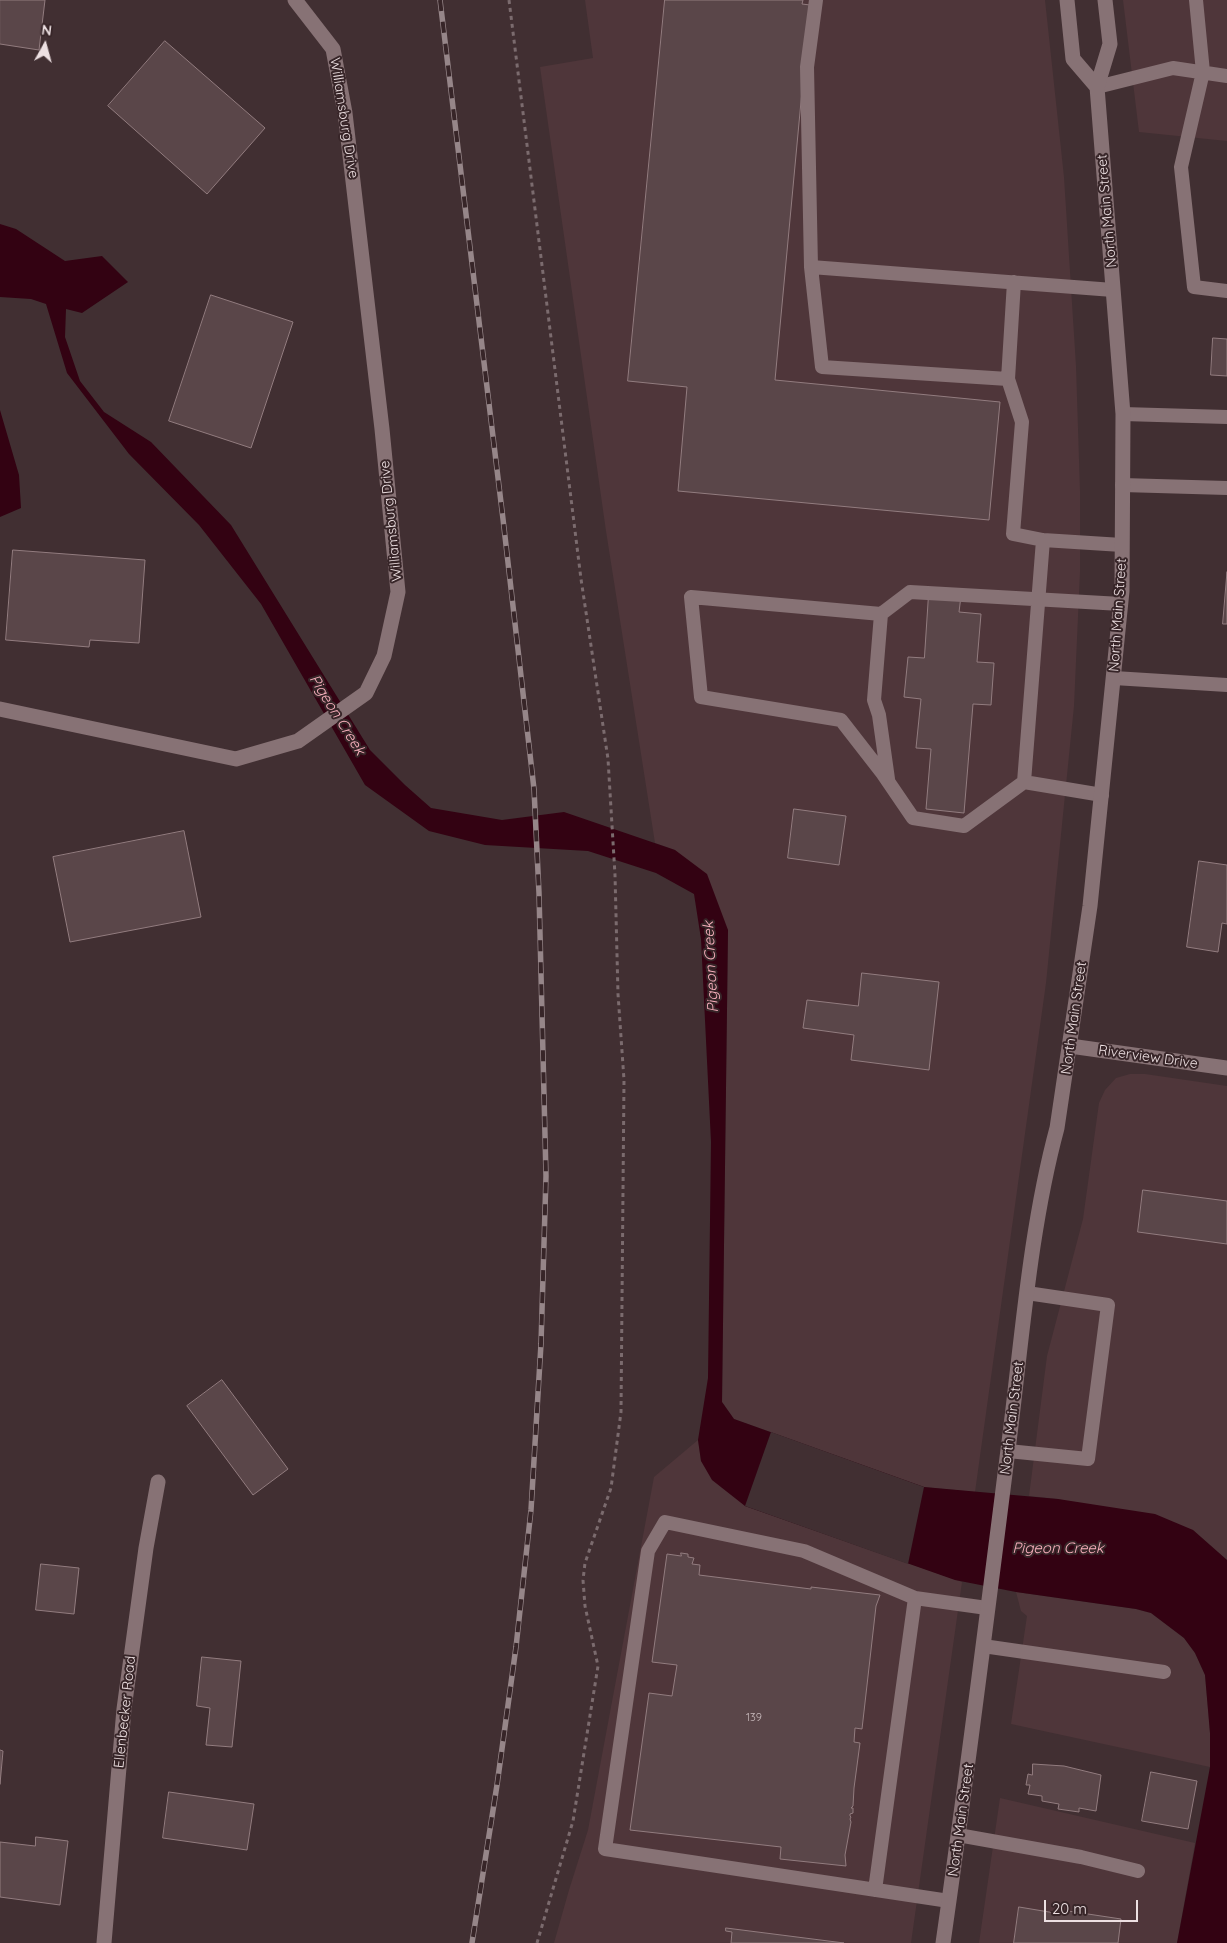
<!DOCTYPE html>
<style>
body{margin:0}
#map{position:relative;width:1227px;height:1943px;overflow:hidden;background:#412f32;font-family:Quicksand,sans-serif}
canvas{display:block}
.north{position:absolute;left:20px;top:20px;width:50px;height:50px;-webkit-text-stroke:4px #372528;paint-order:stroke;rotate:7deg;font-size:14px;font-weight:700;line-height:20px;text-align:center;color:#ede0e2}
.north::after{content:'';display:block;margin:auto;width:18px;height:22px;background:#ede0e2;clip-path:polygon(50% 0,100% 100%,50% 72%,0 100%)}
.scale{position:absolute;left:1044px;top:1900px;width:94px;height:22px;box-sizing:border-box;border:2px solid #ede0e2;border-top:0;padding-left:6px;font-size:15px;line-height:18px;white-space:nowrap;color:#ede0e2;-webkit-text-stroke:4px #372528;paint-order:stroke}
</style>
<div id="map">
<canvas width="1227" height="1943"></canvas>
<div class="north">N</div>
<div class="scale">20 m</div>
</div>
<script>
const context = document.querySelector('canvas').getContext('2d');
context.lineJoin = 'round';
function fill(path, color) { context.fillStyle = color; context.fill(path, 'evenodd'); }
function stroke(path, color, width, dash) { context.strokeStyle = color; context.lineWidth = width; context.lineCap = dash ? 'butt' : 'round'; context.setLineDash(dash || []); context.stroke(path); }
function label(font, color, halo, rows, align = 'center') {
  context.font = font + ' Quicksand,sans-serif'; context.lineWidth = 4; context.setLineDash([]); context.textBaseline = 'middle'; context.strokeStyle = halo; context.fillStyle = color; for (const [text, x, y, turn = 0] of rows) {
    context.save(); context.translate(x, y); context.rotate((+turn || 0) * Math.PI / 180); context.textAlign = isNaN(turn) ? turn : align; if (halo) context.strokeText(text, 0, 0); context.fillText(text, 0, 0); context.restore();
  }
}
fill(new Path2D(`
 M 585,0 L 1045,0 L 1064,177 L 1076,366 L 1080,491 L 1080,572 L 1074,706 L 1046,983 L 975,1492 L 924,1487 L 734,1419 L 722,1402 L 728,930 L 675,850 L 655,843 L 606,531 L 540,67 L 593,58 Z
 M 1123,0 L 1227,0 L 1227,141 L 1139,132 Z
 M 1130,1074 L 1145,1074 L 1227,1086 L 1227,1560 L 1193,1530 L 1058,1499 L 1029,1496 L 1047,1356 L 1083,1219 L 1099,1103 L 1105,1090 L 1116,1078 Z
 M 698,1440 L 701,1461 L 745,1506 L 962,1582 L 911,1943 L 554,1943 L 569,1890 L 588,1830 L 654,1477 Z
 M 1016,1592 L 1136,1609 L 1151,1613 L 1184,1638 L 1195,1653 L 1205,1675 L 1210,1733 L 1210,1767 L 1011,1724 L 1027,1616 L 1021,1611 Z
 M 1000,1798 L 1195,1843 L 1177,1943 L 979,1943 Z`), '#4f363a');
fill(new Path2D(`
 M 0,224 L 16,229 L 65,261 L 102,256 L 128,282 L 82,313 L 66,309 L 65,337 L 80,381 L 104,412 L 151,442 L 231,525 L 370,750 L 405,785 L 431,808 L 502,820 L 564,812 L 675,850 L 707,874 L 728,930 L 722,1402 L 734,1419 L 924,1487 L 1058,1499 L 1155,1514 L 1193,1530 L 1227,1560 L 1227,1943 L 1177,1943 L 1210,1767 L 1210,1733 L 1205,1675 L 1195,1653 L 1184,1638 L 1151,1613 L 1136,1609 L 1016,1592 L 955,1580 L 745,1506 L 712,1480 L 701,1461 L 698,1440 L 708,1378 L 711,1142 L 701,939 L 694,894 L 656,873 L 588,851 L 485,845 L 429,831 L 365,785 L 261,604 L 199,525 L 129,454 L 67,373 L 46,304 L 31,299 L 0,297 Z
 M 0,410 L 19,475 L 21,508 L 0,517 Z`), '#330212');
fill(new Path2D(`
 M 771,1432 L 924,1487 L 908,1564 L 745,1506 Z`), '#412f32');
const building = new Path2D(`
 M 0,0 L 45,0 L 39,50 L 0,44 Z
 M 665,0 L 803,0 L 802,4 L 810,5 L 775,380 L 1000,402 L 989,520 L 678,491 L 687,387 L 628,381 Z
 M 165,41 L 265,128 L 207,194 L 108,106 Z
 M 211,295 L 293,322 L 251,448 L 169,421 Z
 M 1213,338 L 1227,339 L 1227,376 L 1211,375 Z
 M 13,550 L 145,560 L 139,643 L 90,640 L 89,647 L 6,640 Z
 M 1227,572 L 1227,624 L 1223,624 Z
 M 929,594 L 961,596 L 959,612 L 981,614 L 977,662 L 994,663 L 991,705 L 973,704 L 964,813 L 926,809 L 931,749 L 916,748 L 921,699 L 904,697 L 908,657 L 924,658 Z
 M 794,809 L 846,816 L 839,865 L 788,858 Z
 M 184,831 L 201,917 L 70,942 L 53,857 Z
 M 1199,861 L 1227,865 L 1227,924 L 1222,923 L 1218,952 L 1187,947 Z
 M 862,973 L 939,982 L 929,1070 L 851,1060 L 854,1035 L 803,1028 L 807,1000 L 858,1006 Z
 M 1143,1190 L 1227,1201 L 1227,1244 L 1138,1232 Z
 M 222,1380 L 288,1469 L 253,1495 L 187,1406 Z
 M 681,1553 L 688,1554 L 688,1557 L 694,1558 L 692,1564 L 700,1565 L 699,1575 L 811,1589 L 811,1587 L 880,1595 L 876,1606 L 862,1729 L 855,1728 L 854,1742 L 860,1743 L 854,1788 L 853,1806 L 851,1808 L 853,1808 L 853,1813 L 850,1814 L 850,1816 L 851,1817 L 850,1819 L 851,1822 L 845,1855 L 846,1866 L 780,1859 L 781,1847 L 630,1830 L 649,1693 L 672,1696 L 677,1665 L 652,1662 L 667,1554 L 681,1556 Z
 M 41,1564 L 79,1568 L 74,1614 L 36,1610 Z
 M 202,1657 L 241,1661 L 232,1747 L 206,1745 L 210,1708 L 197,1706 Z
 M 0,1750 L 3,1751 L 0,1784 Z
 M 1033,1764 L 1064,1766 L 1101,1775 L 1096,1811 L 1079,1808 L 1079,1812 L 1058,1809 L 1059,1804 L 1042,1801 L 1042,1796 L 1028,1794 L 1030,1785 L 1026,1785 L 1028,1774 L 1032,1775 Z
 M 1151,1772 L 1197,1781 L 1188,1829 L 1142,1821 Z
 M 169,1792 L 254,1804 L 247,1850 L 163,1838 Z
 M 36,1837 L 68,1841 L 60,1905 L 0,1897 L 0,1842 L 35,1846 Z
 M 1019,1907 L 1067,1915 L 1068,1911 L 1121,1919 L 1118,1943 L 1014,1943 Z
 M 726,1928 L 844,1943 L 731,1943 L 732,1932 L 726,1931 Z`);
fill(building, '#5a4649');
stroke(building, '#927c7f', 1);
stroke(new Path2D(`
 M 509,0 L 581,579 L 608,759 L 615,875 L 618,994 L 624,1080 L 621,1412 L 611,1488 L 585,1563 L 583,1580 L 585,1606 L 598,1666 L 573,1821 L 537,1943`), '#7b6b6e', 3, [4, 4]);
stroke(new Path2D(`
 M 816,0 L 807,67 L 811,267 L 1113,290
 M 1196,0 L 1203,72 L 1181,167 L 1194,287 L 1227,291
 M 1097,87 L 1173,68 L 1227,76
 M 811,267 L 822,367 L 1008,379
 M 1014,282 L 1008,379 L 1022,422 L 1013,534 L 1043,540 L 1122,545
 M 1123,414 L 1227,417
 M 1122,485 L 1227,488
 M 881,614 L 874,700 L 879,715 L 888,779
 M 1114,678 L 1227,685
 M 1024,782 L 1043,540
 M 1102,795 L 1024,782 L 964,826 L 913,818 L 883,774 L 841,720 L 701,697 L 691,597 L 881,614 L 910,592 L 1121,604
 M 1008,1451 L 1088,1459 L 1108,1305 L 1027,1293
 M 983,1646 L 1164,1672
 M 958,1835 L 1081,1857 L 1138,1871
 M 875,1890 L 915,1598
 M 949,1901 L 605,1849 L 648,1551 L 665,1522 L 804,1551 L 915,1598 L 987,1608`), '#877275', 14);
stroke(new Path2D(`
 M 0,709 L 236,759 L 298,741 L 366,693 L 384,656 L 398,592 L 382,429 L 345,113 L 333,49 L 295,0
 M 1070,1046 L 1227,1068
 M 104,1943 L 124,1709 L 146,1548 L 158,1482`), '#877275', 15);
stroke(new Path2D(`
 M 1067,0 L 1073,59 L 1097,87
 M 943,1943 C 967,1777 988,1609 1009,1442 C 1022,1339 1030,1228 1057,1128 L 1090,906 L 1122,591 L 1123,414 L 1097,87 L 1110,44 L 1105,0`), '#877275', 15);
const rail = new Path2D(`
 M 440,0 L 503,519 L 534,789 L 539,893 L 546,1176 L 541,1344 L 531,1510 L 516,1647 L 497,1785 L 472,1943`);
stroke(rail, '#968689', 5.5);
stroke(rail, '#372528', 4, [11]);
label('11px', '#c8babc', null, [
 ["139",754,1718]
]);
label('14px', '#ede0e2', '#372528', [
 ["Williamsburg Drive",344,118,81],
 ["North Main Street",1107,211,-95],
 ["Williamsburg Drive",391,521,-96],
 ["North Main Street",1118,615,-86],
 ["North Main Street",1074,1018,-82],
 ["Riverview Drive",1148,1057,8],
 ["North Main Street",1012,1418,-83],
 ["Ellenbecker Road",125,1712,-84],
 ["North Main Street",961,1820,-82]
]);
label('italic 15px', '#fab1be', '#372528', [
 ["Pigeon Creek",337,715,58],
 ["Pigeon Creek",711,967,-93],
 ["Pigeon Creek",1058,1548]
]);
</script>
